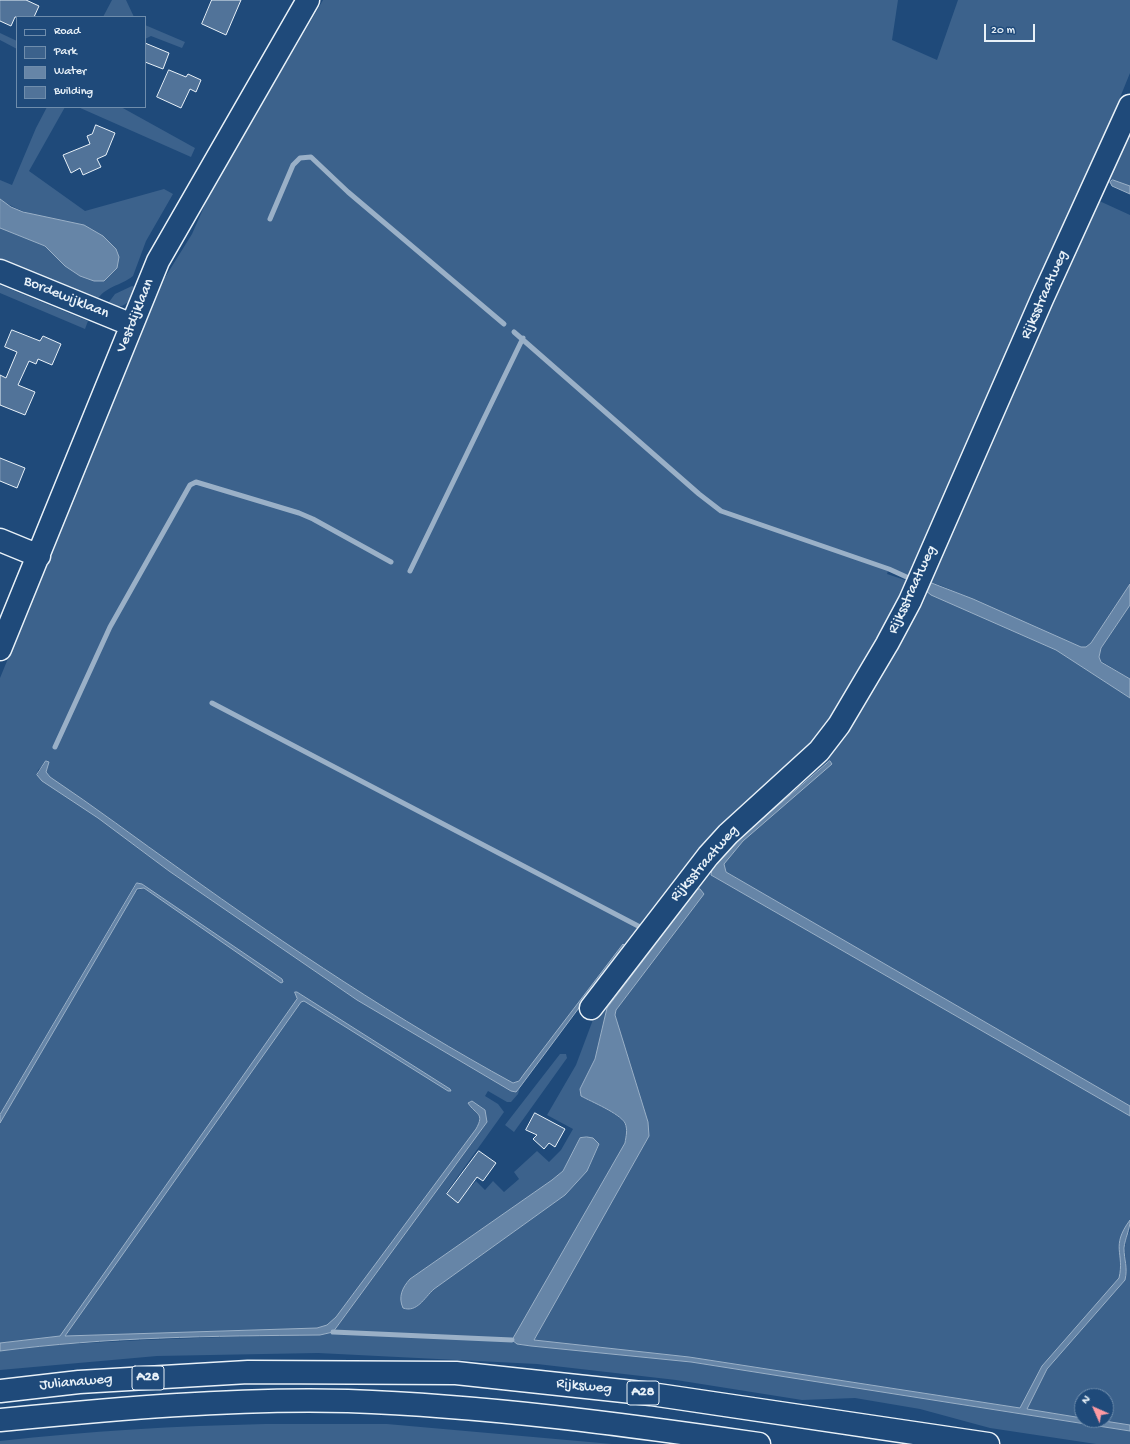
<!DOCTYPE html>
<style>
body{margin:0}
#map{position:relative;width:1130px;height:1444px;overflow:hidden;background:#1f4a7a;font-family:"Gochi Hand",sans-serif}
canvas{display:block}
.legend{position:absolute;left:16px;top:16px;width:130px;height:92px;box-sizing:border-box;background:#1f4a7a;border:1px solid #6f8dac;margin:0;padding:5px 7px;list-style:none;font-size:12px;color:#e8f1f8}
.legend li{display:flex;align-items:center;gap:8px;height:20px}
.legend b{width:20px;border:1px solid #6f8dac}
.north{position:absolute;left:1074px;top:1388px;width:40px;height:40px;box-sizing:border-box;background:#1f4a7a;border:1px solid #6f8dac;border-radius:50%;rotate:315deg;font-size:11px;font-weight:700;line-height:16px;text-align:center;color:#e8f1f8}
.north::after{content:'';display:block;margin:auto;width:14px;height:18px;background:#ff9aa2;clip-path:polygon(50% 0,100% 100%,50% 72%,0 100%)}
.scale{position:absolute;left:984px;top:24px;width:51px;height:18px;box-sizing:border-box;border:2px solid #e8f1f8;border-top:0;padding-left:5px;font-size:12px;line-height:14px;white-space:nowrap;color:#e8f1f8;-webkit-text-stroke:3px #1f4a7a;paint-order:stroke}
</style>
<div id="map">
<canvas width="1130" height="1444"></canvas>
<ul class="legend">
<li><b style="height:5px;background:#1f4a7a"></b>Road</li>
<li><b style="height:11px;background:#3c628c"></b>Park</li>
<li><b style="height:11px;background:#6685a7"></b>Water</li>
<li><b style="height:11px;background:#517399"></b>Building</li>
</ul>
<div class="north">N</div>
<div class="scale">20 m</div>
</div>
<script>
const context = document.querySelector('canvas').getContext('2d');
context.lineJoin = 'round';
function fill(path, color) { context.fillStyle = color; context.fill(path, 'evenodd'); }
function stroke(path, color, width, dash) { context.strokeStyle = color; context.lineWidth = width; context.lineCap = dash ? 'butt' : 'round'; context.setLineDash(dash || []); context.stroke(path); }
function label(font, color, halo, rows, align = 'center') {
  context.font = font + ' "Gochi Hand",sans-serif'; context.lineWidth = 3; context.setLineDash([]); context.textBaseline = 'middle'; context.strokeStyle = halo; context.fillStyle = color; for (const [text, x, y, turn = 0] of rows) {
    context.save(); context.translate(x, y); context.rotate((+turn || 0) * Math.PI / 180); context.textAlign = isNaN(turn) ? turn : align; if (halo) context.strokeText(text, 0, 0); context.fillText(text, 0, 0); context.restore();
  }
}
fill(new Path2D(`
 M 112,0 L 126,0 L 134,17 L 103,17 Z
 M 323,0 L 898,0 L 892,40 L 937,60 L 958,0 L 1130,0 L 1130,73 L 1080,196 L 915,571 L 909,591 L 890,631 L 838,715 L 814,745 L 805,749 L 790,764 L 730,818 L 702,850 L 625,946 L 623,944 L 519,1081 L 513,1083 C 398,1020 288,947 181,870 C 137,839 95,807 50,777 L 46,772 L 48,761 L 38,770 L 37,775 L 43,781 L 98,818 L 169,871 L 357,1000 L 511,1091 L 516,1091 L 520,1087 L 518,1094 L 511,1102 L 507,1102 L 488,1091 L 485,1096 L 498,1104 L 504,1112 L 446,1193 L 458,1201 L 476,1181 L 485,1190 L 493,1181 L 504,1192 L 519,1179 L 514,1172 L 537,1151 L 549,1162 L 561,1150 L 573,1129 L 547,1115 L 576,1065 L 597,1009 L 606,995 L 713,855 L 813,761 L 843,726 L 864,693 L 926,576 L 1078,231 L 1095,199 L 1130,215 L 1130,584 L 1091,643 L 1086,647 L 1081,647 L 942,586 L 929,582 L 924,587 L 925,590 L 931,595 L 1056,650 L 1130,698 L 1130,1106 L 726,872 L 724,864 L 743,841 L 832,764 L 830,761 L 737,841 L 712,869 L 711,875 L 1130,1116 L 1130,1220 C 1110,1247 1125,1252 1119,1278 L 1042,1366 L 1021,1408 L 689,1357 L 534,1340 L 649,1136 L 648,1122 L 615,1015 L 616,1010 L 704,894 L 700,889 L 697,890 L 607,1008 L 595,1059 L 580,1089 L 581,1096 C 592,1102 619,1113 625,1124 C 628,1130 626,1136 625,1143 L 512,1340 L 517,1344 L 531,1346 L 691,1362 L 1130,1431 L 1130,1444 L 1096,1444 L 990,1428 L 920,1409 L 855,1398 L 802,1400 L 676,1380 L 537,1364 L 318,1353 L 157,1356 L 0,1370 L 0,1351 L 50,1345 L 143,1340 L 330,1333 L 333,1332 L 487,1122 L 485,1110 L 472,1101 L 470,1101 L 470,1106 C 480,1113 482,1118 476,1129 L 336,1317 L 327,1325 L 317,1328 L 65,1336 L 301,1002 L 304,1001 L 448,1091 L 451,1091 L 447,1087 L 297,992 L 296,992 L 297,999 L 60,1336 L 0,1343 L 0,1123 L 136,891 L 144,888 L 281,982 L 283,982 L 282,979 L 142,884 L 137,883 L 0,1115 L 0,678 L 164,279 L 192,234 L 211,191 ZM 889,569 L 911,579 L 908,581 L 887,574 ZM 587,1137 L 593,1138 L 599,1145 L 587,1171 L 565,1195 L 434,1289 C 424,1298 417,1313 403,1308 C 398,1297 402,1288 410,1279 L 552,1180 L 563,1171 L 580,1138 Z
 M 145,25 L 185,42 L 182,48 L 151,36 L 145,39 Z
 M 0,33 L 17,41 L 17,49 L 0,40 Z
 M 47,107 L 65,107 L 29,171 L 85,211 L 164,189 L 173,194 L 146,241 L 133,276 C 121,286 104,286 96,302 L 0,260 L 0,228 L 45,246 L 65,266 L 80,276 L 84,225 C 55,219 25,217 0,199 L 0,180 L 12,185 L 36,128 Z
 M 78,107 L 121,107 L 195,148 L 191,157 Z
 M 1130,117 L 1130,186 L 1102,177 Z
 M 0,285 L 88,321 L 85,329 L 0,293 Z
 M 132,286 L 136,287 C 129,304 125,309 106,306 L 115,294 Z
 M 1130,605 L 1130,679 L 1101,661 L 1099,657 L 1101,648 Z
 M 560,1054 L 566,1054 L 567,1058 L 514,1132 L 505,1125 Z
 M 1130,1231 L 1130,1425 L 1098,1420 L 1106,1420 L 1106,1396 L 1082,1396 L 1082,1418 L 1026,1409 L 1047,1369 L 1125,1280 C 1129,1264 1120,1246 1130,1231 Z
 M 265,1424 L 387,1424 L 612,1444 L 0,1444 L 0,1441 C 88,1431 177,1426 265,1424 Z`), '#3c628c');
const water = new Path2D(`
 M 1113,180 L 1130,186 L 1130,194 L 1112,186 L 1110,182 Z
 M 0,199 L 11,207 L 23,212 L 84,225 L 103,236 L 116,249 L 119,257 L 117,268 L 104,281 L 94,281 L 80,276 L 65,266 L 45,246 L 0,228 Z
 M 929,582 L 973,599 L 1081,647 L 1086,647 L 1091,643 L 1130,584 L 1130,605 L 1101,648 L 1099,657 L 1101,662 L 1130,679 L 1130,698 L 1056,650 L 931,595 L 925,590 Z
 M 46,761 L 49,762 L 46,772 L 50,777 C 95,807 137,839 181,870 C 288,947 398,1020 513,1083 L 519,1081 L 524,1074 L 623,944 L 625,946 L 520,1087 L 516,1092 L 511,1091 L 357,1000 L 169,871 L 98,818 L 42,781 L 37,775 Z
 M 830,761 L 832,764 L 743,841 L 724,864 L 726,872 L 1130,1106 L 1130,1116 L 711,875 L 712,869 L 737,841 Z
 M 137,883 L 142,884 L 282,979 L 283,982 L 281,983 L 144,888 L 137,889 L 0,1123 L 0,1115 Z
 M 700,889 L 704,894 L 616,1010 L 615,1015 L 648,1122 L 649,1136 L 534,1340 L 689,1357 L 1020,1408 L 1042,1366 L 1119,1278 C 1125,1253 1110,1247 1130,1220 C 1130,1230 1125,1238 1124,1248 C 1124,1260 1128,1267 1125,1280 L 1047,1369 L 1027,1409 L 1082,1418 L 1082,1420 L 1098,1420 L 1130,1425 L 1130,1431 L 691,1362 L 531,1346 L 517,1344 L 512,1340 L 625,1143 C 626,1136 628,1130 625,1123 C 619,1113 592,1102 581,1096 L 580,1089 L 595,1059 L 607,1008 L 697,890 Z
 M 295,992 L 297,992 L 450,1089 L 451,1091 L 448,1091 L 304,1001 L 301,1002 L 65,1336 L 317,1328 L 327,1325 L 336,1317 L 476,1129 C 485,1113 476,1115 468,1103 L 472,1101 L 485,1110 L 487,1122 L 333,1332 L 320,1335 C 213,1336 106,1337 0,1351 L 0,1343 L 60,1336 L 297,999 Z
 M 587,1137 L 593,1138 L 599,1144 L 587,1171 L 565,1195 L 434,1289 C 424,1298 417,1313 403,1308 C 398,1297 402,1288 410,1279 L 552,1180 L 563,1171 L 580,1138 Z`);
fill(water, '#6685a7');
stroke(water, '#9ab0c7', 1);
stroke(new Path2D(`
 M 270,219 L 293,165 L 300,158 L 311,157 L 348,192 L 504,324
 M 514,332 L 699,494 L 721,511 L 889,569 L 911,579 L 913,576
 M 410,571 L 523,338
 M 212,703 L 640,927
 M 55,747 L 110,627 L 190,485 L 196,482 L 299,513 L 313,519 L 391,562
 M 333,1332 L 512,1340`), '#9ab0c7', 5);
const building = new Path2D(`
 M 0,0 L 26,0 L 39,6 L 34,17 L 15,17 L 11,26 L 0,21 Z
 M 212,0 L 241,0 L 226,35 L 202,24 Z
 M 145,43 L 169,53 L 163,69 L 145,62 Z
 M 169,70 L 186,77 L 188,74 L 201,80 L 196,92 L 190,89 L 181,108 L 157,97 Z
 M 96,125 L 115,133 L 106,155 L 97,159 L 101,167 L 83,175 L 80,168 L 71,173 L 63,155 L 90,144 L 87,136 L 92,134 Z
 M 12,330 L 40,341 L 43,336 L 61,344 L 52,365 L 38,359 L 36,364 L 29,361 L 18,385 L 35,392 L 25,415 L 0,405 L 0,375 L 6,378 L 17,352 L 5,347 Z
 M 0,458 L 25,468 L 17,488 L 0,481 Z
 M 535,1113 L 565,1129 L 555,1147 L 549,1143 L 544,1149 L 533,1139 L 537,1135 L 526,1130 Z
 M 479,1151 L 496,1163 L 483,1181 L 477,1177 L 458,1203 L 447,1194 Z`);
fill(building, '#517399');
stroke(building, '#e8f1f8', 1);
const minor = new Path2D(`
 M 0,271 L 132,325
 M 0,540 L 39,556
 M 0,649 L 158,261 L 308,0
 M 591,1008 L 708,856 L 728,834 L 819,751 L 839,725 L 887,644 L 910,601 L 1042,299 L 1130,106`);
const highway = new Path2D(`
 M 0,1391 L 79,1382 L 248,1372 L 456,1373 L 651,1394 L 988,1444
 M 0,1420 C 115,1409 231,1398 348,1401 C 486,1406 622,1424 759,1444`);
stroke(minor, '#e8f1f8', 25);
stroke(highway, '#e8f1f8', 25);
stroke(minor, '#1f4a7a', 22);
stroke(highway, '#1f4a7a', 22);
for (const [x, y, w] of [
 [148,1378,32],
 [643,1393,32]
]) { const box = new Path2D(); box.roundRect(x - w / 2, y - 12, w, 24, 3); context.fillStyle = '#1f4a7a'; context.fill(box); stroke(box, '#e8f1f8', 1); }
label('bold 14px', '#e8f1f8', null, [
 ["A28",148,1378],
 ["A28",643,1393]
]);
label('15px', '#e8f1f8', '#1f4a7a', [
 ["Rijksstraatweg",1045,295,-66],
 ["Bordewijklaan",66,298,22],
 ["Vestdijklaan",136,316,-68],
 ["Rijksstraatweg",913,590,-65],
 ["Rijksstraatweg",705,864,-49],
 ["Julianaweg",76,1383,-5],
 ["Rijksweg",584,1387,6]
]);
</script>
